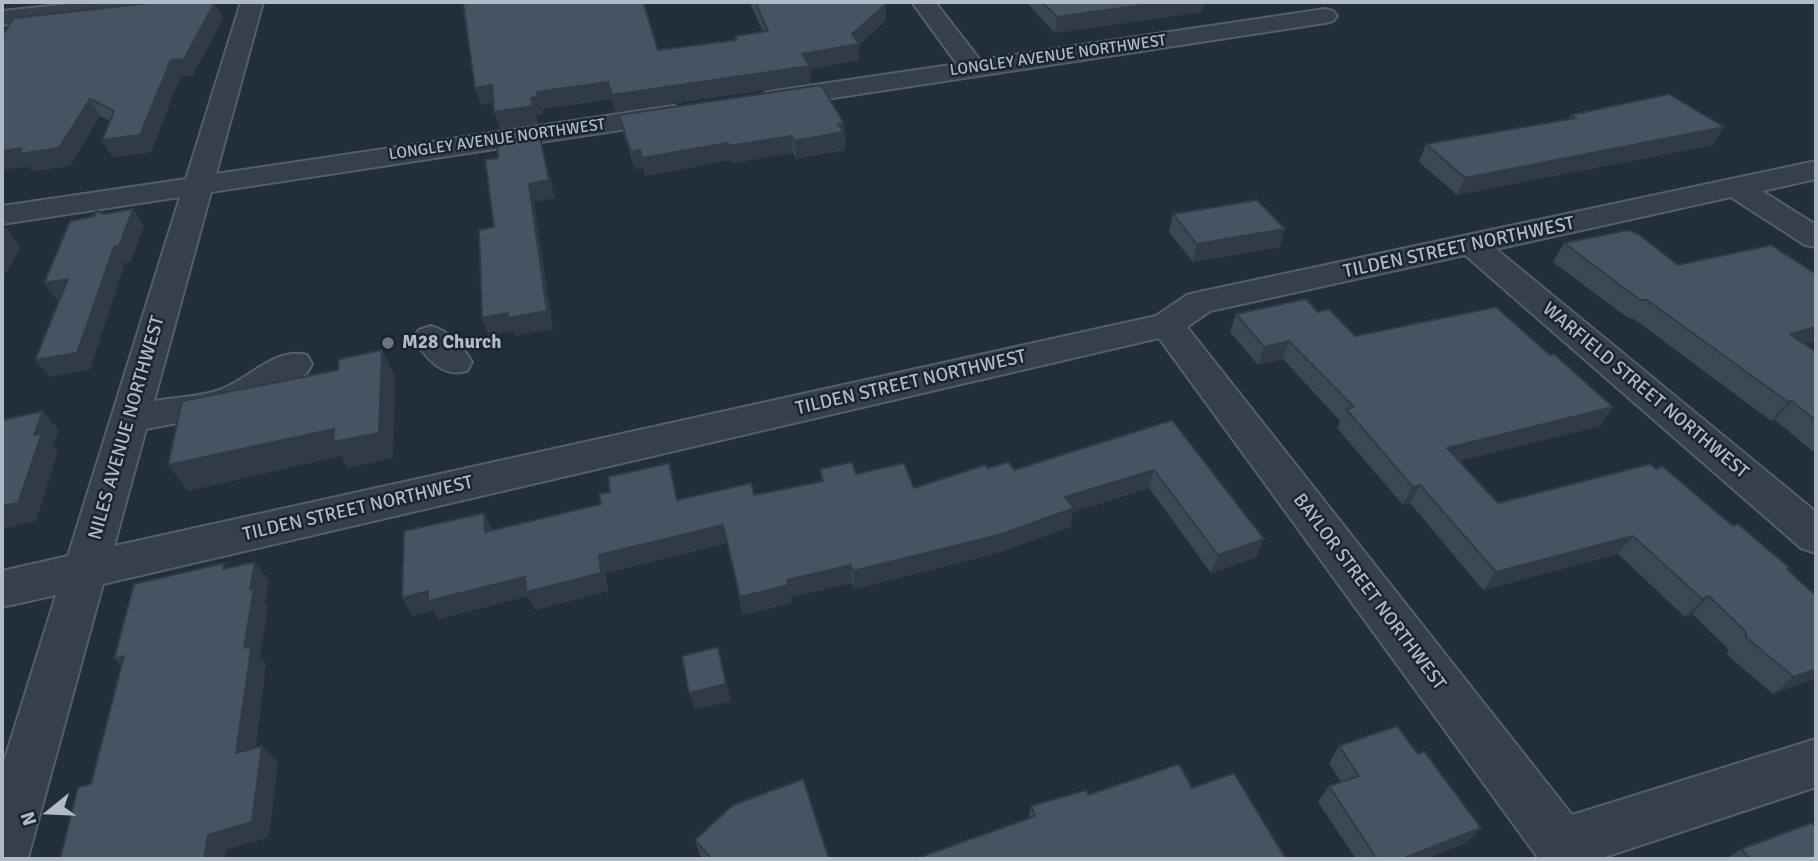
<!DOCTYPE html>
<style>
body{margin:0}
#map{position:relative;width:1818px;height:861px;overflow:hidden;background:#212f3b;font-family:Signika,sans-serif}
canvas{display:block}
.frame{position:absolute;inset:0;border:4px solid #b0bbc7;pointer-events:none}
.north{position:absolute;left:14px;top:777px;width:70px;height:70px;-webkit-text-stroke:5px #1a2530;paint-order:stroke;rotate:252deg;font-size:19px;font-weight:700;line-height:28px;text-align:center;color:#b0bbc7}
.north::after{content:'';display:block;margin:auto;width:24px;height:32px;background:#b0bbc7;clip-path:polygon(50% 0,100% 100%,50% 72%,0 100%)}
</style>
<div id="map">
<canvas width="1818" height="861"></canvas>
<div class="frame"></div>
<div class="north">N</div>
</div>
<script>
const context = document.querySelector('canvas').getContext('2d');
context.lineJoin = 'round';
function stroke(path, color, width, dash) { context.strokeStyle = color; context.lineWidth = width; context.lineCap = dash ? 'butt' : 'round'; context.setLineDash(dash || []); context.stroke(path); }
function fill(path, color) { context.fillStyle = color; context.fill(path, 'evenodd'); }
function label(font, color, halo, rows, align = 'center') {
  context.font = font + ' Signika,sans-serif'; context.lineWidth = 5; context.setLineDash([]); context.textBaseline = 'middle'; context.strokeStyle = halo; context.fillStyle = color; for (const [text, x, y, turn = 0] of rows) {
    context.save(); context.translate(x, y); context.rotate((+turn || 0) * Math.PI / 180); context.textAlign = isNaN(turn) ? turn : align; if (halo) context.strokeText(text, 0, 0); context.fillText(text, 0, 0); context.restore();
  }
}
const minor = new Path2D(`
 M 87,2 L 158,2 L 155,7 L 147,9 L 2,25 L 2,11 Z
 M 241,2 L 263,2 L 216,174 L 673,106 L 682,108 L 686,114 L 682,120 L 673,122 L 211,192 L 154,401 C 175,397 204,397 224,388 C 251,377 276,347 307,355 L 312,364 L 307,373 L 244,410 L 146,429 L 114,546 L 1156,316 L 1187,295 L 1199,292 L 1816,161 L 1816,179 L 1762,191 L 1816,225 L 1816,247 L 1805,245 L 1731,197 L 1496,249 L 1816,512 L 1816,553 L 1801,548 L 1465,255 L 1210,311 L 1187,327 L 1572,815 L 1816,739 L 1816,787 L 1599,859 L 1539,859 L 1159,338 L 103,584 L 29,854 L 27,859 L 2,859 L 2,768 L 56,595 L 2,607 L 2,571 L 68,556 L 180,197 L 2,224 L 2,206 L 186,179 Z
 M 912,2 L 935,2 L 980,60 L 1325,9 L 1333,11 L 1337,16 L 1333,21 L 1325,23 L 774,107 L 765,105 L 761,99 L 765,93 L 774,91 L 957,64 Z
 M 431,326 C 449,331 462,346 472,362 L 467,371 C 442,378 426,358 413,338 L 419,330 Z`);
stroke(minor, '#535e69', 4);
fill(minor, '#35404b');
fill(new Path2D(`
 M 158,2 L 210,2 L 223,18 L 193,75 L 180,77 L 151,152 L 113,157 L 102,140 L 110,121 L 100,116 L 70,166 L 32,171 L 28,166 L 2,170 L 2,36 Z
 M 749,2 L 884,2 L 886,20 L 859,45 L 859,60 L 810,69 L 811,83 L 616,112 L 612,99 L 542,109 L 543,114 L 536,115 L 538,124 L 500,129 L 493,102 L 481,105 L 658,50 L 735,40 L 735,36 L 763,31 Z
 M 1027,2 L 1204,2 L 1202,12 L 1055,33 L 1027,3 Z
 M 619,115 L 844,123 L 845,150 L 796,159 L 793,153 L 732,163 L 731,160 L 645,176 L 643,168 L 635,169 L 623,132 Z
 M 1571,115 L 1713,145 L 1457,195 L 1419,162 L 1426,144 L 1569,119 Z
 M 1173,214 L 1280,247 L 1193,262 L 1169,232 Z
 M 1564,243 L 1678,265 L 1816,274 L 1816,341 L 1805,344 L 1816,352 L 1816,454 L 1775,420 L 1771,421 L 1634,319 L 1628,318 L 1553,262 Z
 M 1318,312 L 1355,336 L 1550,355 L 1613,407 L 1600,426 L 1459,461 L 1498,503 L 1733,526 L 1788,570 L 1816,678 L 1773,694 L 1735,662 L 1727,654 L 1728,649 L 1692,614 L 1685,617 L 1618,554 L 1483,590 L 1410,503 L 1403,505 L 1337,428 L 1340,421 L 1283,359 L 1258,365 L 1230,332 L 1236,314 Z
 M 1172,420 L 1257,557 L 1211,573 L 1149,488 L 1073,512 L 1070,527 L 997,553 L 854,589 L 852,583 L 791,597 L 791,603 L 743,615 L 727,543 L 605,573 L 608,591 L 535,610 L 528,596 L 438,619 L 433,610 L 413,616 L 402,598 L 492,530 L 678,499 L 754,495 L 821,481 L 820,469 L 856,474 L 914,488 L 988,468 L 1014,470 Z
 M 1339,746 L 1418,754 L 1481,828 L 1466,843 L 1425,859 L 1356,859 L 1318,802 L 1329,786 L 1341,782 L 1329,763 Z
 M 1192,788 L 1028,819 L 1031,806 L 1088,795 Z
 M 695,840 L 829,859 L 704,859 L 700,855 Z
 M 1741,849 L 1816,859 L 1726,859 Z`), '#3a4854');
fill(new Path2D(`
 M 205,2 L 210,2 L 212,7 L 215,2 L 223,18 L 193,75 L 180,77 L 151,152 L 113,157 L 102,140 L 171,60 Z
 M 1164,2 L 1204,2 L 1202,12 L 1055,33 L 1057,17 Z
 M 886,4 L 886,20 L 859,45 L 859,60 L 810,69 L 811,83 L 616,112 L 612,95 L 802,54 L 852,34 Z
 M 608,82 L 612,99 L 542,109 L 543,114 L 536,115 L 538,124 L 500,129 L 494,112 L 531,98 L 537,92 Z
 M 492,85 L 497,102 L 481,105 L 475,88 Z
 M 90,99 L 100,116 L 70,166 L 32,171 L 28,166 L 2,170 L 2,151 Z
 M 844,123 L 845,150 L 796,159 L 794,141 L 838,124 Z
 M 538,127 L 555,198 L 534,202 L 553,329 L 515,336 L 513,331 L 489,336 L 482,318 L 529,184 Z
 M 1724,127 L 1713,145 L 1457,195 L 1465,178 Z
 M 792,136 L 793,153 L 732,163 L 729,146 Z
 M 728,143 L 731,160 L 645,176 L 642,158 Z
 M 640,150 L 643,168 L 635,169 L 631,152 Z
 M 133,209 L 144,226 L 131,262 L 125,263 L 90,370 L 49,377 L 35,360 L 114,247 Z
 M 7,229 L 21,247 L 2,280 L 2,238 Z
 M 1285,229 L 1280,247 L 1193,262 L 1197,244 Z
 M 68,279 L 81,296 L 57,300 L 44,283 Z
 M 1816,327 L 1816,341 L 1775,353 L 1790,334 Z
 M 1289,341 L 1283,359 L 1258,365 L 1264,347 Z
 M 382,350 L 395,376 L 393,458 L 348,468 L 341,456 L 188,491 L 168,465 Z
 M 1792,401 L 1775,420 L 1771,421 L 1788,402 Z
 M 1613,407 L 1600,426 L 1436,467 L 1447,448 Z
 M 43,411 L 59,430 L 53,446 L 58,451 L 36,521 L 2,529 L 2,506 L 34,435 Z
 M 1154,470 L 1149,488 L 1073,512 L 1070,527 L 997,553 L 854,589 L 853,571 L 1065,497 Z
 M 1420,485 L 1410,503 L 1403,505 L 1413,487 Z
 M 484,513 L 493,531 L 485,532 Z
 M 723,525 L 727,543 L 605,573 L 608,591 L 535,610 L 528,596 L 438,619 L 433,610 L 413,616 L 402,598 L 428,591 L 599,555 Z
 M 1633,536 L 1618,554 L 1483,590 L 1496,572 Z
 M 1264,539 L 1257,557 L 1211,573 L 1218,555 Z
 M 255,562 L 269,580 L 265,603 L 268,607 L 260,657 L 266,663 L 264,682 L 253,769 L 236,753 L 244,648 Z
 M 851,565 L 852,583 L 791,597 L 791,603 L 743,615 L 740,597 L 787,580 Z
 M 1709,596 L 1692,614 L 1685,617 L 1702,599 Z
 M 124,656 L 132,676 L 114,659 Z
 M 722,664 L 731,701 L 695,710 L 689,693 Z
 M 1816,669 L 1816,678 L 1773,694 L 1794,677 Z
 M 262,746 L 278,762 L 269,837 L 226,850 L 225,859 L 204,859 L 208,835 Z
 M 1481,828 L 1466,843 L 1425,859 L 1402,859 Z`), '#303b45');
const building = new Path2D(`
 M 158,2 L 205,2 L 204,3 L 215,2 L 184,59 L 171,60 L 140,135 L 102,140 L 114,111 L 90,99 L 59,148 L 19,154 L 22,148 L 2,151 L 2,36 L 14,18 Z
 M 463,2 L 643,2 L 658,50 L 737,40 L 735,36 L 768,31 L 755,2 L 884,2 L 886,4 L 852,34 L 859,44 L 802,54 L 810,66 L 612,95 L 608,82 L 537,92 L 538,97 L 531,98 L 533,106 L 494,112 L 492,85 L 475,88 Z
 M 1042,2 L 1164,2 L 1057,17 Z
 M 821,85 L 844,123 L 838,124 L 844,132 L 794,141 L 792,136 L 729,146 L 728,143 L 642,158 L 640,150 L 631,152 L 619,115 Z
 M 1669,94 L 1724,127 L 1465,178 L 1426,144 L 1576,118 L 1571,115 Z
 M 538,127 L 549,180 L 529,184 L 547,311 L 508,318 L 508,313 L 482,318 L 479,230 L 494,227 L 485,160 L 498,158 L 496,133 Z
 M 1257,200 L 1285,229 L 1197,244 L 1173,214 Z
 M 133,209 L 119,246 L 114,247 L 77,353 L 35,360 L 68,279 L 44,283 L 70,221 L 87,218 L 95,215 L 96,211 L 104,214 Z
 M 7,229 L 2,238 L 2,230 Z
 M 1628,230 L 1638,234 L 1678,265 L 1771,245 L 1816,274 L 1816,327 L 1790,334 L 1816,352 L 1816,421 L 1792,401 L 1788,402 L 1647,300 L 1640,300 L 1564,243 Z
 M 1306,299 L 1318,312 L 1329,309 L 1355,336 L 1496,307 L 1550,355 L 1554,354 L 1613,407 L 1447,448 L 1498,503 L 1650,464 L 1656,469 L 1662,466 L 1733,526 L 1738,524 L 1790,568 L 1787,569 L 1816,596 L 1816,669 L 1794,677 L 1754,644 L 1746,637 L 1746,632 L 1709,596 L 1702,599 L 1633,536 L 1496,572 L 1420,485 L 1413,487 L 1346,409 L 1354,407 L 1289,341 L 1264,347 L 1236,314 Z
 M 382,350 L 379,433 L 333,442 L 334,429 L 168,465 L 182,401 L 338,370 L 339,359 Z
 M 43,411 L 34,435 L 42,433 L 18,503 L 2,506 L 2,420 Z
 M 1172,420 L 1264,539 L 1218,555 L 1154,470 L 1065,497 L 1074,508 L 999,535 L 853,571 L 851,565 L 787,580 L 789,585 L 740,597 L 723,525 L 599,555 L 601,573 L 526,592 L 525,577 L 428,601 L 428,591 L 402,598 L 404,531 L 484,513 L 485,532 L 601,504 L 599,494 L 610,492 L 608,477 L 669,463 L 677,500 L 751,483 L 754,495 L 823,481 L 820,469 L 852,462 L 856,474 L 904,463 L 914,488 L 985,465 L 988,468 L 1009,462 L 1014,470 Z
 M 255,562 L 250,590 L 254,589 L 244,648 L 251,646 L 249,665 L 236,753 L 262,746 L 252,822 L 208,835 L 204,859 L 60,859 L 78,787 L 91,784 L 124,656 L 114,659 L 134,584 L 224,563 L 223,569 Z
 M 718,647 L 726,684 L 689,693 L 682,656 Z
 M 1397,726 L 1418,754 L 1424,751 L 1481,828 L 1402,859 L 1377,859 L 1329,786 L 1359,776 L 1339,746 Z
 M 1179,764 L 1192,788 L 1234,773 L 1286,859 L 915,859 L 1035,816 L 1031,806 L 1086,790 L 1088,795 Z
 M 803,779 L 829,859 L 712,859 L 695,840 L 733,805 Z
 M 1812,823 L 1816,828 L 1816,859 L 1750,859 L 1741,849 Z`);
fill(building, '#445462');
stroke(building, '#303b45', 2);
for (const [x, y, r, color] of [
 [388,343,7,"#6b7280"]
]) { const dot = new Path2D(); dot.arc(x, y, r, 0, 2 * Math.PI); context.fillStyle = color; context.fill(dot); stroke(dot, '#1a2530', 2.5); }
label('16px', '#b0bbc7', '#1a2530', [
 ["LONGLEY AVENUE NORTHWEST",1058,56,-8],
 ["LONGLEY AVENUE NORTHWEST",497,140,-8]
]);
label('19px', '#b0bbc7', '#1a2530', [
 ["TILDEN STREET NORTHWEST",1459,248,-12],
 ["TILDEN STREET NORTHWEST",911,383,-13],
 ["WARFIELD STREET NORTHWEST",1645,391,40],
 ["NILES AVENUE NORTHWEST",127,428,-74],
 ["TILDEN STREET NORTHWEST",358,509,-13],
 ["BAYLOR STREET NORTHWEST",1369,592,53]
]);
label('bold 19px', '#b0bbc7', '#1a2530', [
 ["M28 Church",402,343]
], 'left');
</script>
